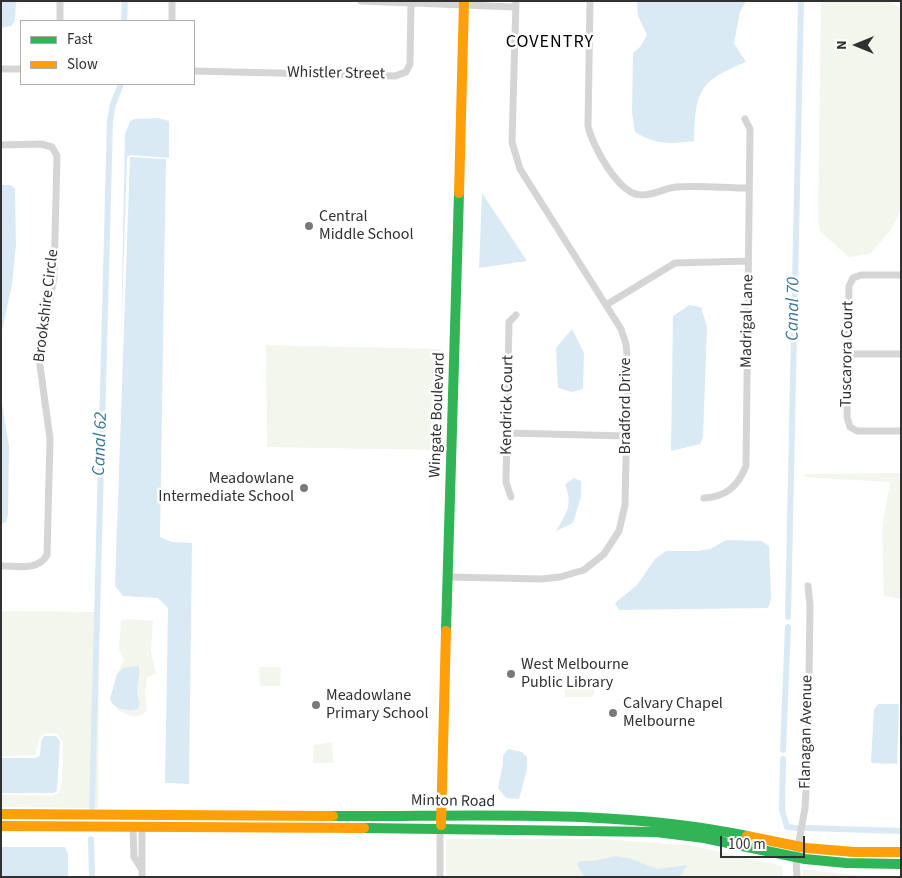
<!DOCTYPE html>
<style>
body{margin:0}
#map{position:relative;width:902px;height:878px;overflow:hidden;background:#fff;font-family:"Source Sans 3",sans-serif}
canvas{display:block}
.frame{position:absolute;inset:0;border:2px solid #313131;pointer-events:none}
.legend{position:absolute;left:20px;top:20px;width:175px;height:65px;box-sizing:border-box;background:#fff;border:1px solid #adadad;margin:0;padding:6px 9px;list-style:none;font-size:15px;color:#313131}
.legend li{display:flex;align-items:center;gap:10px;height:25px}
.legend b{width:25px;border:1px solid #adadad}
.north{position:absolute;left:832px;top:20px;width:50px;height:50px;-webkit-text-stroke:4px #fff;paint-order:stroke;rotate:270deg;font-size:14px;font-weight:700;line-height:20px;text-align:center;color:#313131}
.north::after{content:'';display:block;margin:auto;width:18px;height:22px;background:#313131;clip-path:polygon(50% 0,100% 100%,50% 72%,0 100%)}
.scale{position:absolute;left:720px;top:836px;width:85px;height:22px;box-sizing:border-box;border:2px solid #313131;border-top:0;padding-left:6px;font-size:15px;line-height:18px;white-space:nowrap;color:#313131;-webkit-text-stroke:4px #fff;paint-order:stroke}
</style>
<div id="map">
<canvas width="902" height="878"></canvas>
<div class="frame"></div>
<ul class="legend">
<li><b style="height:6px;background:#30b455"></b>Fast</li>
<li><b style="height:6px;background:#ff9f0a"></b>Slow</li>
</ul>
<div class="north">N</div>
<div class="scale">100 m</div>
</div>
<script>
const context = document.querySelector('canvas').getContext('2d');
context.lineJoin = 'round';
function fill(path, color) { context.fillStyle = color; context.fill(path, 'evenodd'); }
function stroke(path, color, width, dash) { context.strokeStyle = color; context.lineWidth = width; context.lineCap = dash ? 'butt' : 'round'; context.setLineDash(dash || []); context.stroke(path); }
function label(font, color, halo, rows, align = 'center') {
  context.font = font + ' "Source Sans 3",sans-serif'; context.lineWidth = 5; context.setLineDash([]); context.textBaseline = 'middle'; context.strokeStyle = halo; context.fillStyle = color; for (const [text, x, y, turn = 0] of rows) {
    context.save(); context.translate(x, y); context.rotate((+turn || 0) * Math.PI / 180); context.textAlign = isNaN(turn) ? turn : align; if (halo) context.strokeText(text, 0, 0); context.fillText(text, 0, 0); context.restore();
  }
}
fill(new Path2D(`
 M 821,1 L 887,1 L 901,8 L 901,210 L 891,230 L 870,254 L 849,257 L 821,232 L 818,224 Z
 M 266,345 L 441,349 L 442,450 L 267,447 Z
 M 901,473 L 901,599 L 884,596 L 882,529 L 890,482 L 804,477 L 805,474 Z
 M 1,611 L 99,612 L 98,808 L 1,807 L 1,795 L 52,796 L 59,793 L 62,783 L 63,742 L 57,734 L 47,733 L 40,737 L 35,755 L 1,756 Z
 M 127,619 L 153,621 L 151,651 L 156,674 L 147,677 L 145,693 L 147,710 C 139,721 128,715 117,710 L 117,707 L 125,710 L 140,703 L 136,690 L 134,667 L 117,674 L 124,660 L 119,649 L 121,621 Z
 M 259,667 L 281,667 L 280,686 L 260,686 Z
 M 565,682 L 594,682 L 594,695 L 590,697 L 565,697 Z
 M 332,742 L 333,763 L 313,763 L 314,745 Z
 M 446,839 L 604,839 L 693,846 L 782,866 L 783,877 L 446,877 Z
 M 803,869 L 850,875 L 901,877 L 803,877 Z`), '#f2f6ed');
fill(new Path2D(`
 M 1,1 L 16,1 L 15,21 L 11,26 L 1,28 Z
 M 637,1 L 746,1 L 740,12 L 734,43 L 746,62 C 698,82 696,90 694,141 C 671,144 656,145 635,132 L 632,113 L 633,53 L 641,46 L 647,35 L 638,16 Z
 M 135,119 L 158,118 L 169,121 L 169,158 L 130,155 L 127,157 L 121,346 L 125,134 L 130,121 Z
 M 130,157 L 166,159 L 160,537 L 172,542 L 192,543 L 189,784 L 165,783 L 168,608 L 158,598 L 123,596 L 115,586 Z
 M 1,185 L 10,185 L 15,189 L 16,245 L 12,285 L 1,335 Z
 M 482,193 L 527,261 L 479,268 Z
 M 689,305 L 701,307 L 707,327 L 703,437 L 700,444 L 671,451 L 673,316 Z
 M 572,329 L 584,353 L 583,389 L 572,392 L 558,388 L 556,348 Z
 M 1,398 L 9,446 L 8,515 L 6,522 L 1,524 Z
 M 574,478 L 581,481 L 581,497 L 573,523 L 556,531 C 567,512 573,506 565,484 Z
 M 726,540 L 762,541 L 769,546 L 771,599 L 768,608 L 619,610 L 615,603 L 637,585 L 655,559 L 666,551 L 696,551 L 710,549 Z
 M 138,666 C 143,674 133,685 140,703 L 138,709 C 128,712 114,710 110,699 L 117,674 L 123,668 Z
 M 878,704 L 898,704 L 899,706 L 897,764 L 872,763 L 871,761 L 874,709 Z
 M 44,736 L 56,736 L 60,741 L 57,791 L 53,793 L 1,793 L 1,758 L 36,758 L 40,755 L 41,741 Z
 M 508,749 L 522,752 L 527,757 L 527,770 L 519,799 L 506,798 L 498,788 L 503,764 L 503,756 Z
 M 1,847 L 65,847 L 68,854 L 68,877 L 1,877 Z
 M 615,856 L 632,859 L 657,869 L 688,865 L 679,877 L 584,877 L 577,864 L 580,861 L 593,861 Z`), '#daeaf4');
stroke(new Path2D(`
 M 124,21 L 125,1
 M 788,617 L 801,1
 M 783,750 L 788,627
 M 783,759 L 782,810 L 787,827 L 797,828
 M 92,807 L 110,121 L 113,104 L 121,84
 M 806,828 L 901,831
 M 91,839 L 92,877`), '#daeaf4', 6);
stroke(new Path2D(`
 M 361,1 L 515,7
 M 590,1 L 588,126 C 592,145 619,196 642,195 C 654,195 665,188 676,187 C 700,185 725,188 749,188
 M 60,21 L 60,1
 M 172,21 L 172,1
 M 1,69 L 21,69
 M 194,71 L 395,76 L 406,72 L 410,64 L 411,1
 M 1,145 L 41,144 L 52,147 L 57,156 L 54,277 L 39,358 L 50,439 L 47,555 C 38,571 18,566 1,566
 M 901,275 L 861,275 L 853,278 L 849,286 L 847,417 L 850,427 L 857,431 L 901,431
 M 606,305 L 675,263 L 748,261
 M 848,354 L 901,354
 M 507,433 L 627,436
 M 511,497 L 506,482 L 509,322 L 516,315
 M 704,498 C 726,497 738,486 746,466 L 750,129 L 745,119
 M 448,577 L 541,579 L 560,577 L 584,570 L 604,554 L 619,531 L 625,505 L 628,366 L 626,344 L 621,329 L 520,169 L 512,142 L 516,1
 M 133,827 L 134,857 L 142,870
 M 440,830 L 440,877
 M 142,877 L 142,827
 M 797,877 L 796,858 L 805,808 L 808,754 L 810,605 L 808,586`), '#d5d5d5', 7);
stroke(new Path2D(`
 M 446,631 L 459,193
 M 333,816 C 469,817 613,808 747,836
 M 364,828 L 656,832 L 704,838 L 805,859 L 846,863 L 901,864`), '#30b455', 10);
stroke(new Path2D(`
 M 459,193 L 464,1
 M 1,814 L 333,816
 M 441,825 L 446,631
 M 1,826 L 364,828
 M 747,836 L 806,848 L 854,852 L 901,852`), '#ff9f0a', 10);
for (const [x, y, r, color] of [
 [309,226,5,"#797979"],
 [304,488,5,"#797979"],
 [511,674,5,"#797979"],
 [316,705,5,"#797979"],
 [613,713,5,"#797979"]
]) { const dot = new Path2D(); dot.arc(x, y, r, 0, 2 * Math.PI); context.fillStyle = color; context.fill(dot); stroke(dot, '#fff', 2); }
label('16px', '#313131', '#fff', [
 ["Whistler Street",336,74,1],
 ["Brookshire Circle",47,306,-83],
 ["Madrigal Lane",748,321,-89],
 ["Tuscarora Court",848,354,-89],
 ["Kendrick Court",508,405,-89],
 ["Bradford Drive",626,406,-90],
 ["Wingate Boulevard",438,415,-88],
 ["Flanagan Avenue",807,732,-89],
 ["Minton Road",453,802,1]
]);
label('16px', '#313131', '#fff', [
 ["Central",319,217],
 ["Middle School",319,235],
 ["Meadowlane",294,479,"right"],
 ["Intermediate School",294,497,"right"],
 ["West Melbourne",521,665],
 ["Public Library",521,683],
 ["Meadowlane",326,696],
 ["Primary School",326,714],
 ["Calvary Chapel",623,704],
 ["Melbourne",623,722]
], 'left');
context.letterSpacing = '1px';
label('18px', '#000', '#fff', [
 ["COVENTRY",550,43]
]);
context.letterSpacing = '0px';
label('italic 18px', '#38769a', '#fff', [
 ["Canal 70",794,309,-89],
 ["Canal 62",101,444,-88]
]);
</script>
